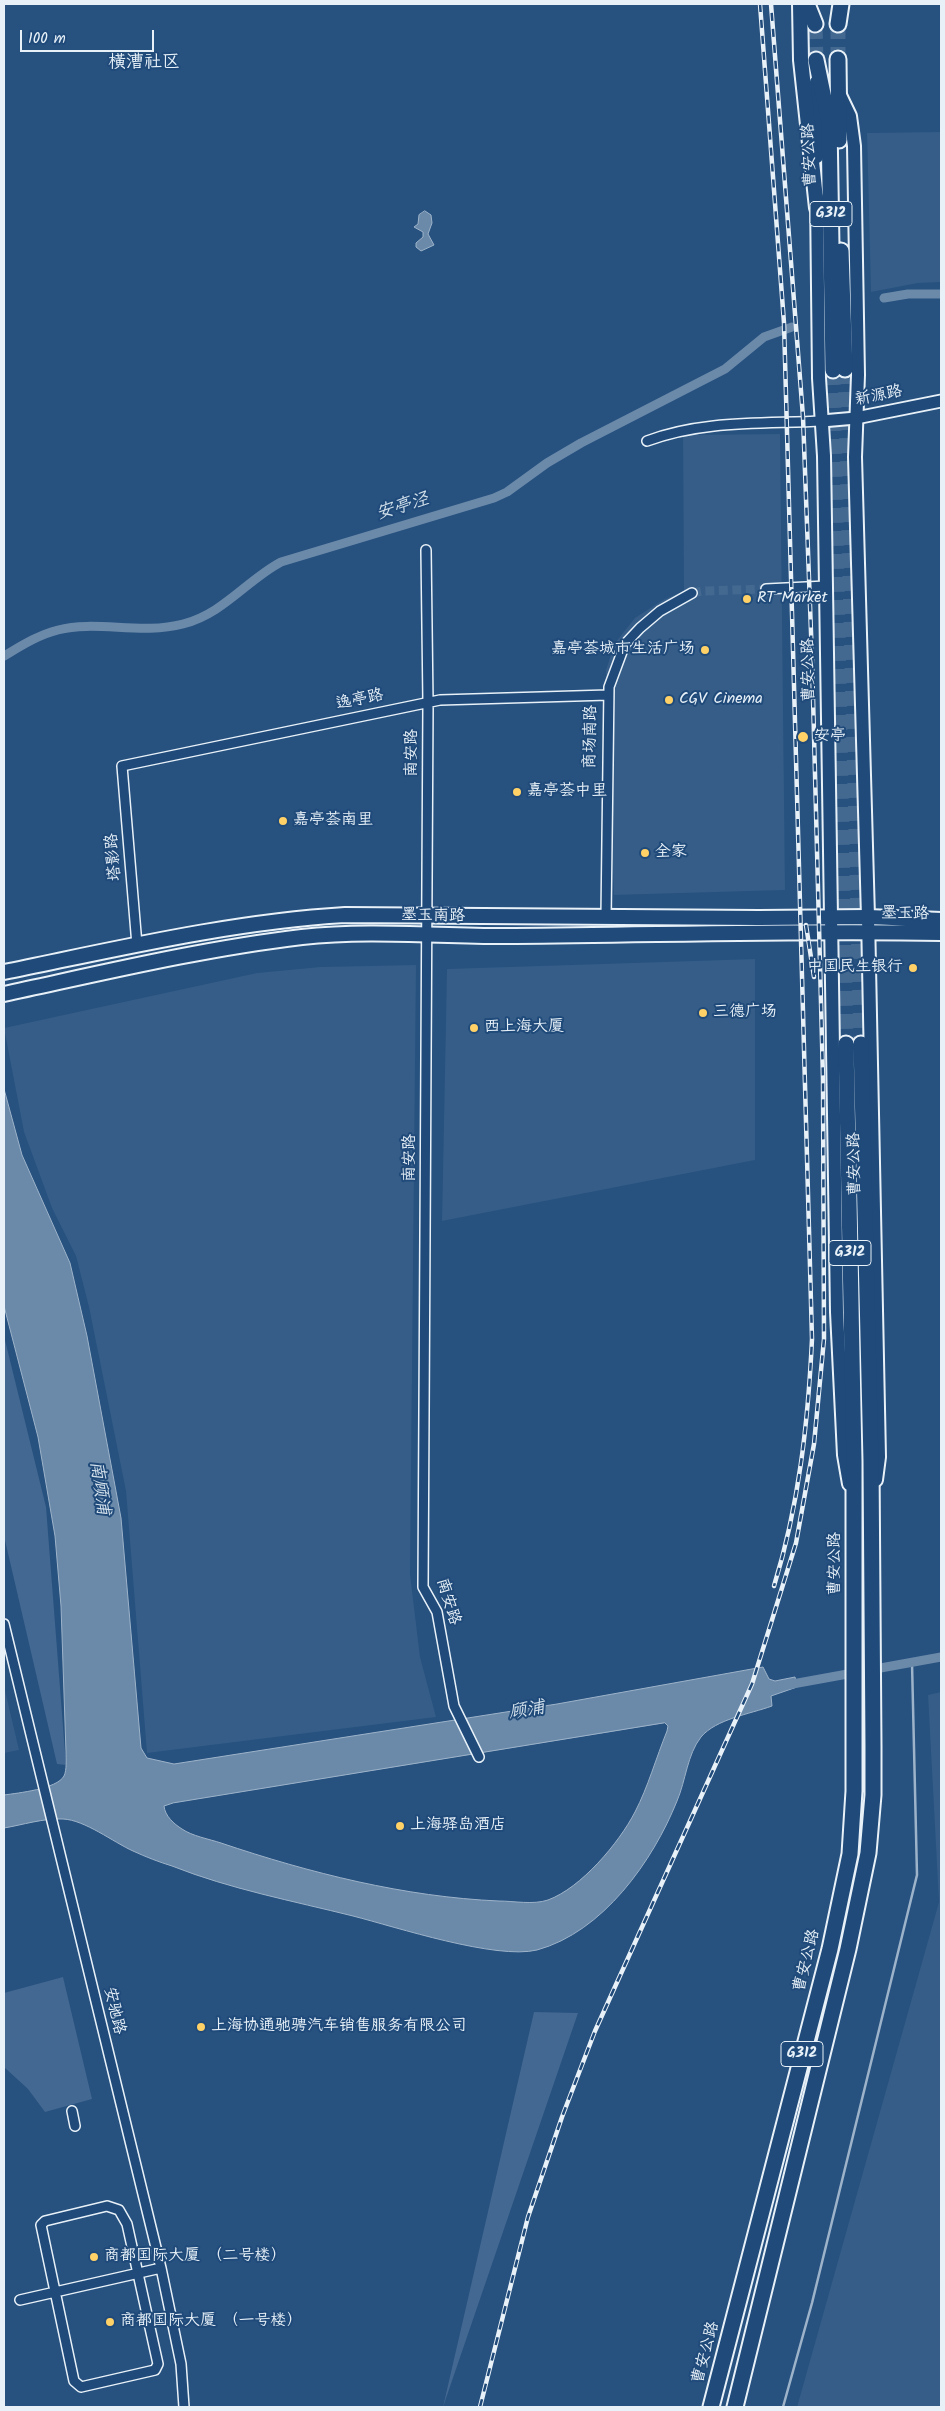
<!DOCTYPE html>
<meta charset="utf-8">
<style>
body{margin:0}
#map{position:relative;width:945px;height:2411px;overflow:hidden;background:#27517f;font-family:Kalam,sans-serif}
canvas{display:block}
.frame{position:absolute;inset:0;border:5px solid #e8f1f8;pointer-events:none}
.scale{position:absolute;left:20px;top:30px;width:134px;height:22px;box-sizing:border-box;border:2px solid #e8f1f8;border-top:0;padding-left:6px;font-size:15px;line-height:18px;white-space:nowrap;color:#e8f1f8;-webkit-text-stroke:4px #1f4a7a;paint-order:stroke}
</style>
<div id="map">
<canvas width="945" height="2411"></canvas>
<div class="frame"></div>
<div class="scale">100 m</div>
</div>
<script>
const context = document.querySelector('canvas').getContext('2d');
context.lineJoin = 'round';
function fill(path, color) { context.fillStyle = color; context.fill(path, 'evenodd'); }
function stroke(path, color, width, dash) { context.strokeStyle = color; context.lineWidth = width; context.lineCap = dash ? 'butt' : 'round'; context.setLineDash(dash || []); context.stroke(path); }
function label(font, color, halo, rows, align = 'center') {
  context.font = font + ' Kalam,"LXGW WenKai TC",sans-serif'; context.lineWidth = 4; context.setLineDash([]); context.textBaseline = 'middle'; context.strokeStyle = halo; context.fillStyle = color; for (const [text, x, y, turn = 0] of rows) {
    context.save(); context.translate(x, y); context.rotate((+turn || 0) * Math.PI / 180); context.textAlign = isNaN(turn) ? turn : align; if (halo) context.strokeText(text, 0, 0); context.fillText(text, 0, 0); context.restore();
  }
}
fill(new Path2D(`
 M 941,132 L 941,282 L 918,283 L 871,292 L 867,133 Z
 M 780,434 L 785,890 L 614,895 L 606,670 L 615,643 L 635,618 L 663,600 L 684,591 L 683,435 Z
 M 755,959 L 755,1160 L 442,1221 L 447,969 Z
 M 416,965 L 410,1574 L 420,1657 L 436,1717 L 147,1753 L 126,1491 L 89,1307 L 76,1256 L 52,1208 L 24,1132 L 4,1028 L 257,973 L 320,967 Z
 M 4,1686 L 19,1750 L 4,1753 Z
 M 941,1692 L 941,2407 L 797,2407 L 939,1902 L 928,1695 Z`), '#355d88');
fill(new Path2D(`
 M 4,1336 L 46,1507 L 66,1765 L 57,1764 L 4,1536 Z
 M 63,1977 L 92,2099 L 45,2112 L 28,2089 L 4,2067 L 4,1993 Z
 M 534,2012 L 578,2013 L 443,2407 Z`), '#436891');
const water = new Path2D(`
 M 425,211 L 431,215 L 432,223 L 428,234 L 434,245 L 421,251 L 416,247 L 416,243 L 423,237 L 423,232 L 414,227 L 418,224 L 419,215 Z
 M 4,1089 L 22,1155 L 70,1263 L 87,1336 L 121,1518 L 141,1748 L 147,1758 L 174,1764 L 557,1704 L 763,1667 L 769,1679 L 775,1681 L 795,1677 L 797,1687 L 771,1696 L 772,1706 C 750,1714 716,1719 701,1737 C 687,1755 686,1780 677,1801 C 653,1861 603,1932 537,1950 C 496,1960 396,1927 353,1916 C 293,1901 230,1889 172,1866 C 159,1862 146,1857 133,1851 C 113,1842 85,1820 63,1819 C 44,1818 22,1825 4,1828 L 4,1795 C 18,1793 57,1789 64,1776 C 67,1770 66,1759 66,1752 L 61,1606 L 55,1536 L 38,1437 L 4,1306 ZM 665,1723 L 668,1726 L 667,1731 C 656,1758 648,1787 635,1812 C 619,1843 581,1888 548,1900 C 533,1905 514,1901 499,1901 C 405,1897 310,1873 221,1843 C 209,1839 192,1836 182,1829 C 174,1824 165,1816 164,1806 L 173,1803 Z`);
fill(water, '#6b8aaa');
stroke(water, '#9db3c9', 1);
stroke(new Path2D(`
 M 783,2407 L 812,2303 L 917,1875 L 912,1663`), '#9db3c9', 2.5);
stroke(new Path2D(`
 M 884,298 L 908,294 L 941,294
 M 4,656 C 21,646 38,635 58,630 C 96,620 141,635 183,624 C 223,614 247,580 281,562 L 494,498 L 507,492 L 547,463 L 581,443 L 725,369 L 764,337 L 792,327
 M 787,1685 L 941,1657`), '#6b8aaa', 9);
stroke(new Path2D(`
 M 692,593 L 703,591 L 766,589`), '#446991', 9, [9, 4.5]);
stroke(new Path2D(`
 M 815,24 L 816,60
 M 838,24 L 838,59
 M 845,369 L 861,1044
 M 833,370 L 846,1044`), '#446991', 15, [15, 8]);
const minor = new Path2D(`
 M 647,441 C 702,420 763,424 822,421
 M 426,550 L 428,703 L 423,1587 L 437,1612 L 454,1706 L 479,1757
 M 766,589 L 826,586
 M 606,917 L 609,687 L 625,644 L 640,628 L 660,611 L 692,593
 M 137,945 L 122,766 L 440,700 L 608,695
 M 4,1624 L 161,2268 L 181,2364 L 184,2407
 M 72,2111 L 75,2126
 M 107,2206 L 119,2210 L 127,2224 L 158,2364 L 155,2370 L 81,2387 L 74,2381 L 41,2225 L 45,2221 Z
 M 20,2300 L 161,2268`);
const tertiary = new Path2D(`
 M 822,421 L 856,418 L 941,401`);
const secondary = new Path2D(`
 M 816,82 L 817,157
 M 839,93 L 850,116 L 854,146 L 858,375 L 855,457 L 868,917 L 879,1457 L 876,1480
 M 817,197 L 819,378 L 824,456 L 837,1312 L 844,1455 L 849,1484`);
const primary = new Path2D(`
 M 800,4 L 801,60 L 817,208
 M 4,972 C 117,949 230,922 345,915 L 759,918 L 868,917 L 941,920
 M 4,994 C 102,973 201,949 302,937 C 373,929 444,937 515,936 C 657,935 799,930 941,933`);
const trunk = new Path2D(`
 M 807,4 L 815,24
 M 838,24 L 841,4
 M 838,59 L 839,140
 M 816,60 L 829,123 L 833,370
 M 841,251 L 845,369
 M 711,2407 L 830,1949 L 850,1854 L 854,1791 L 854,1461 L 846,1044
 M 735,2407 L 848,1949 L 868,1853 L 873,1795 L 873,1746 L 871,1461 L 861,1044`);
stroke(minor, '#e8f1f8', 12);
stroke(tertiary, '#e8f1f8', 15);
stroke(secondary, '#e8f1f8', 16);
stroke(primary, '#e8f1f8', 18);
stroke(trunk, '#e8f1f8', 19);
stroke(minor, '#1f4a7a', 9);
stroke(tertiary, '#1f4a7a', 11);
stroke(secondary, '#1f4a7a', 12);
stroke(primary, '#1f4a7a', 14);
stroke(trunk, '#1f4a7a', 15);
const rail = new Path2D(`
 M 760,4 L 784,323 L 812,1339 C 808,1423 799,1505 774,1586
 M 806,925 L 814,977
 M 480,2407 L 528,2217 L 562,2117 L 595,2031 L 752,1684 L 796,1543 L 814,1444 L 824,1339 L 823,1079 L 812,659 L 803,417 L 771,4`);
stroke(rail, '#e8f1f8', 4.5);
stroke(rail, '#1f4a7a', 2.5, [8]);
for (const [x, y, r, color] of [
 [747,599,5,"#ffd166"],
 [705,650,5,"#ffd166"],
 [669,700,5,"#ffd166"],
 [803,737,6,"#ffd166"],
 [517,792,5,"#ffd166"],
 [283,821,5,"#ffd166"],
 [645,853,5,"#ffd166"],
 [913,968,5,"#ffd166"],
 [703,1013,5,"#ffd166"],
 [474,1028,5,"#ffd166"],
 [400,1826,5,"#ffd166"],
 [201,2027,5,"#ffd166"],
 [94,2257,5,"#ffd166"],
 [110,2322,5,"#ffd166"]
]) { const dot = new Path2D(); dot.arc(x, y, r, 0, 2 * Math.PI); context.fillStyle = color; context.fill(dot); stroke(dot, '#1f4a7a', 2); }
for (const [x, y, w] of [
 [831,214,42],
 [850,1253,42],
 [802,2054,42]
]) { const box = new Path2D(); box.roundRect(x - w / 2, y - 12.5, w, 25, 4); context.fillStyle = '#1f4a7a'; context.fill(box); stroke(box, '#e8f1f8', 1); }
label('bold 15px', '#e8f1f8', null, [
 ["G312",831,214],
 ["G312",850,1253],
 ["G312",802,2054]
]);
label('16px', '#e8f1f8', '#1f4a7a', [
 ["曹安公路",811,155,-92],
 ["新源路",879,397,-11],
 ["曹安公路",810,670,-91],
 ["逸亭路",360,701,-12],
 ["商场南路",592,737,-89],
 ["南安路",413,753,-90],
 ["塔影路",115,857,-95],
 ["墨玉路",905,915,1],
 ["墨玉南路",433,917,1],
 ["南安路",411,1158,-90],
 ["曹安公路",856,1164,-91],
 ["曹安公路",836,1564,-90],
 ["南安路",447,1602,73],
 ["曹安公路",808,1961,-76],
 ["安驰路",113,2011,77],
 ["曹安公路",707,2353,-75]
]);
label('16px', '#e8f1f8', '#1f4a7a', [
 ["RT Market",757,599],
 ["嘉亭荟城市生活广场",695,650,"right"],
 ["CGV Cinema",679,700],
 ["安亭",814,737],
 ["嘉亭荟中里",527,792],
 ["嘉亭荟南里",293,821],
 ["全家",655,853],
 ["中国民生银行",903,968,"right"],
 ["三德广场",713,1013],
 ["西上海大厦",484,1028],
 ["上海驿岛酒店",410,1826],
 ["上海协通驰骋汽车销售服务有限公司",211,2027],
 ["商都国际大厦 （二号楼）",104,2257],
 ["商都国际大厦 （一号楼）",120,2322]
], 'left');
label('18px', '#e8f1f8', '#1f4a7a', [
 ["横漕社区",144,64]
]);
label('italic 18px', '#d5e2ec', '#1f4a7a', [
 ["安亭泾",403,508,-17],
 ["南顾浦",98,1488,82],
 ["顾浦",527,1712,-10]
]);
</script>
